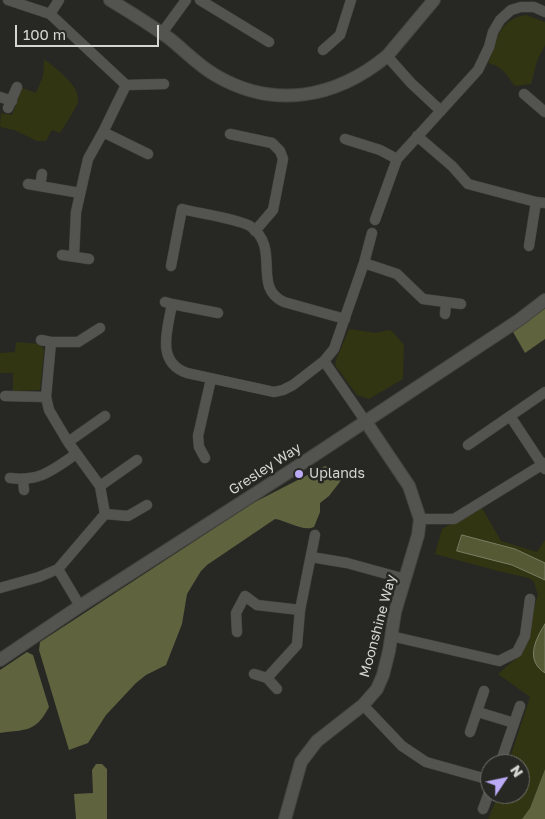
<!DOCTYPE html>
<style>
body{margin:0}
#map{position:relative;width:545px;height:819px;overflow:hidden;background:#272823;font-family:"Golos Text",sans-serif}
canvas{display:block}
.north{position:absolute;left:480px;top:754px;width:50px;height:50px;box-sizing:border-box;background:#272823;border:1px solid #6d6e69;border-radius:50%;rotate:56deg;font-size:14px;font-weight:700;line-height:20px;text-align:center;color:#d5d6d2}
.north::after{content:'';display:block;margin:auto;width:18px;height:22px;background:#bbaaf6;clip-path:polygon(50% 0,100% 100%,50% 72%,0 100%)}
.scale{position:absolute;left:15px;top:25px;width:144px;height:22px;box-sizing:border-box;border:2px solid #d5d6d2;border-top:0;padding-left:6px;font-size:15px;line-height:18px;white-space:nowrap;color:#d5d6d2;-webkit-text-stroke:4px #272823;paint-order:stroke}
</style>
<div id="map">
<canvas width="545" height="819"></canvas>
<div class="north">N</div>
<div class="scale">100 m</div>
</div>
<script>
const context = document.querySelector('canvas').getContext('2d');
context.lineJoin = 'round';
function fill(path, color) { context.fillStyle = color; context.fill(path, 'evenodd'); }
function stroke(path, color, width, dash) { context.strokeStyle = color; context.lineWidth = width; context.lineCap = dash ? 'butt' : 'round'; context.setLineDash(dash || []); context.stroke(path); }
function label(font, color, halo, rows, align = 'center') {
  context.font = font + ' "Golos Text",sans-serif'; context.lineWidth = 5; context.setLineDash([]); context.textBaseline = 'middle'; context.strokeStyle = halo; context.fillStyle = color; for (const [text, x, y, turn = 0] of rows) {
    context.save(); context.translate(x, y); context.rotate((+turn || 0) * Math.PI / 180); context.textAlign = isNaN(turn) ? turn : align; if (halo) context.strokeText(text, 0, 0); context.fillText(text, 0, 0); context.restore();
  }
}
fill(new Path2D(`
 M 526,15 L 545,22 L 545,45 L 537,61 L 531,84 L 515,86 C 506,75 503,66 488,63 C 499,40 496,20 526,15 Z
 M 44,59 C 55,68 81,86 78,102 C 75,110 65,125 60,133 L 52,130 L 46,141 L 37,141 L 14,130 L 0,127 L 1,113 L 12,115 L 22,88 L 36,93 L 43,76 Z
 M 349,329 L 376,333 L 389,330 L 392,331 L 404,345 L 403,379 L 369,399 L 357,395 L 335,365 L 336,360 Z
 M 16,342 L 40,344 L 44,350 L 40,390 L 13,391 L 13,373 L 0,373 L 0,353 L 15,352 Z
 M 482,508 L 501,541 L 537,552 L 545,540 L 545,769 L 530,808 L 522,819 L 488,819 L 499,794 L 520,794 L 520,764 L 508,764 L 530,697 L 498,674 L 520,655 L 538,595 L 534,582 L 529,578 L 498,571 L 435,554 L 442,529 Z`), '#323512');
fill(new Path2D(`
 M 545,308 L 545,339 L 525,353 L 513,332 Z
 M 325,466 L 346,474 L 329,496 L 320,503 L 320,512 L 314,527 C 303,532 288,521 275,519 L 207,565 L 201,571 L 187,594 L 182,624 L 166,665 L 146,675 L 136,683 L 106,715 L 88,743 L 69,750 L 39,650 L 40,642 L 253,503 Z
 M 27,652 L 33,655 L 49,707 C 35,733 27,729 0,733 L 0,670 Z
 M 96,764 L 102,764 L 107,769 L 107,819 L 76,819 L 74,794 L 93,793 L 92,770 Z
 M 545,769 L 545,819 L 522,819 L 530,808 Z`), '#5f633e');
const water = new Path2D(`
 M 462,535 L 515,549 L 545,563 L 545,580 L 512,565 L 457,551 Z
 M 545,624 L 545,673 C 525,660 535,640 545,624 Z`);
fill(water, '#555934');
stroke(water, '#7b7e63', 1);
const minor = new Path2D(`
 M 8,0 L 50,14 L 126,85 L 164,84
 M 200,0 L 269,42
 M 50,14 L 59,0
 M 162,33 L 186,0
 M 323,50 L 340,35 L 351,0
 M 387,56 L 411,83 L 441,111
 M 524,94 L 545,112
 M 0,97 L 12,101
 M 8,108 L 17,87
 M 103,132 L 148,154
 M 230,134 L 272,143 L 280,151 L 283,159 L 273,210 L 255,231
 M 417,136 L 452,166 L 468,184 L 536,202 L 545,203
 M 345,139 L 380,150 L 397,159
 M 28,184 L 80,193
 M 40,186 L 42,174
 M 375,220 L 397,159 L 478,70 L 489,47 L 493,32 L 500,20 L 511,10 L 521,7 L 534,7 L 545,12
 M 529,246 L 536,202
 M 62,255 L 89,259
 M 74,256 L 76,212 L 88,159 L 103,132 L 126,85
 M 364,263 L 397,274 L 423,299 L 461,304
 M 171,266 L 182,209 C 197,213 238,219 250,226 C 282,248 251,287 284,302 L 345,319
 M 165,302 L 172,304 C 168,328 155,362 187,373 L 274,392 L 283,390 L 293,385 L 324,361 L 334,349 L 364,263 L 372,233
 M 172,304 L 218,313
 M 445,314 L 446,303
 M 41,340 L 51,342 L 78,342 L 100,328
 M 324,361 L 366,422
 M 5,396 L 46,397
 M 510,416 L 545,469
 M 68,442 L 105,416
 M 468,445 L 545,392
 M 205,458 L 199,447 L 198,436 L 211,379
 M 10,478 C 39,482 53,470 76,454
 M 23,480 L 24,490
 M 100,486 L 137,460
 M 105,514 L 128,516 L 147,505
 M 420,519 L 454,519 L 545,463
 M 311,557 L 347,563 L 405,579
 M 58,569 L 80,606
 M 0,588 L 39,577 L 58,569 L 105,514 L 100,486 L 68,442 L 49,410 L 46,397 L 51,342
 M 237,632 L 236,613 L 245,596 L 257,605 L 300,610
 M 391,636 L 499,661 L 517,652 L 525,636 L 530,599
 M 254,674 L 267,678 L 277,689
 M 267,678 L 297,645 L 300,610 L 315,535
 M 363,705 L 402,746 L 426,762 L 490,780
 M 478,712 L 514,723
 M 470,732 L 484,691
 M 500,764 L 520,706
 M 483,809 L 490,790`);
const tertiary = new Path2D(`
 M 110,0 C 130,12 151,25 170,39 C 185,51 198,65 215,75 C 274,110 336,98 387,56 L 434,0
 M 0,660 L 80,606 L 292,470 L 519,320 L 545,300
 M 285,819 L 301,762 L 317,741 L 363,705 L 377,689 L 383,675 L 389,651 L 395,612 L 418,535 L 420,519 L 409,486 L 366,422`);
stroke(minor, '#43433f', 11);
stroke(tertiary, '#43433f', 14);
stroke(minor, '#53544f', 10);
stroke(tertiary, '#53544f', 12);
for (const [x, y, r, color] of [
 [299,474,5,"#bbaaf6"]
]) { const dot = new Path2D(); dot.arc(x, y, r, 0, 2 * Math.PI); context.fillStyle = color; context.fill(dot); stroke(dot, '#272823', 2); }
label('14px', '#d5d6d2', '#272823', [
 ["Gresley Way",265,469,-33],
 ["Moonshine Way",378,626,-75]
]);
label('14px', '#d5d6d2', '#272823', [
 ["Uplands",309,474]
], 'left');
</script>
